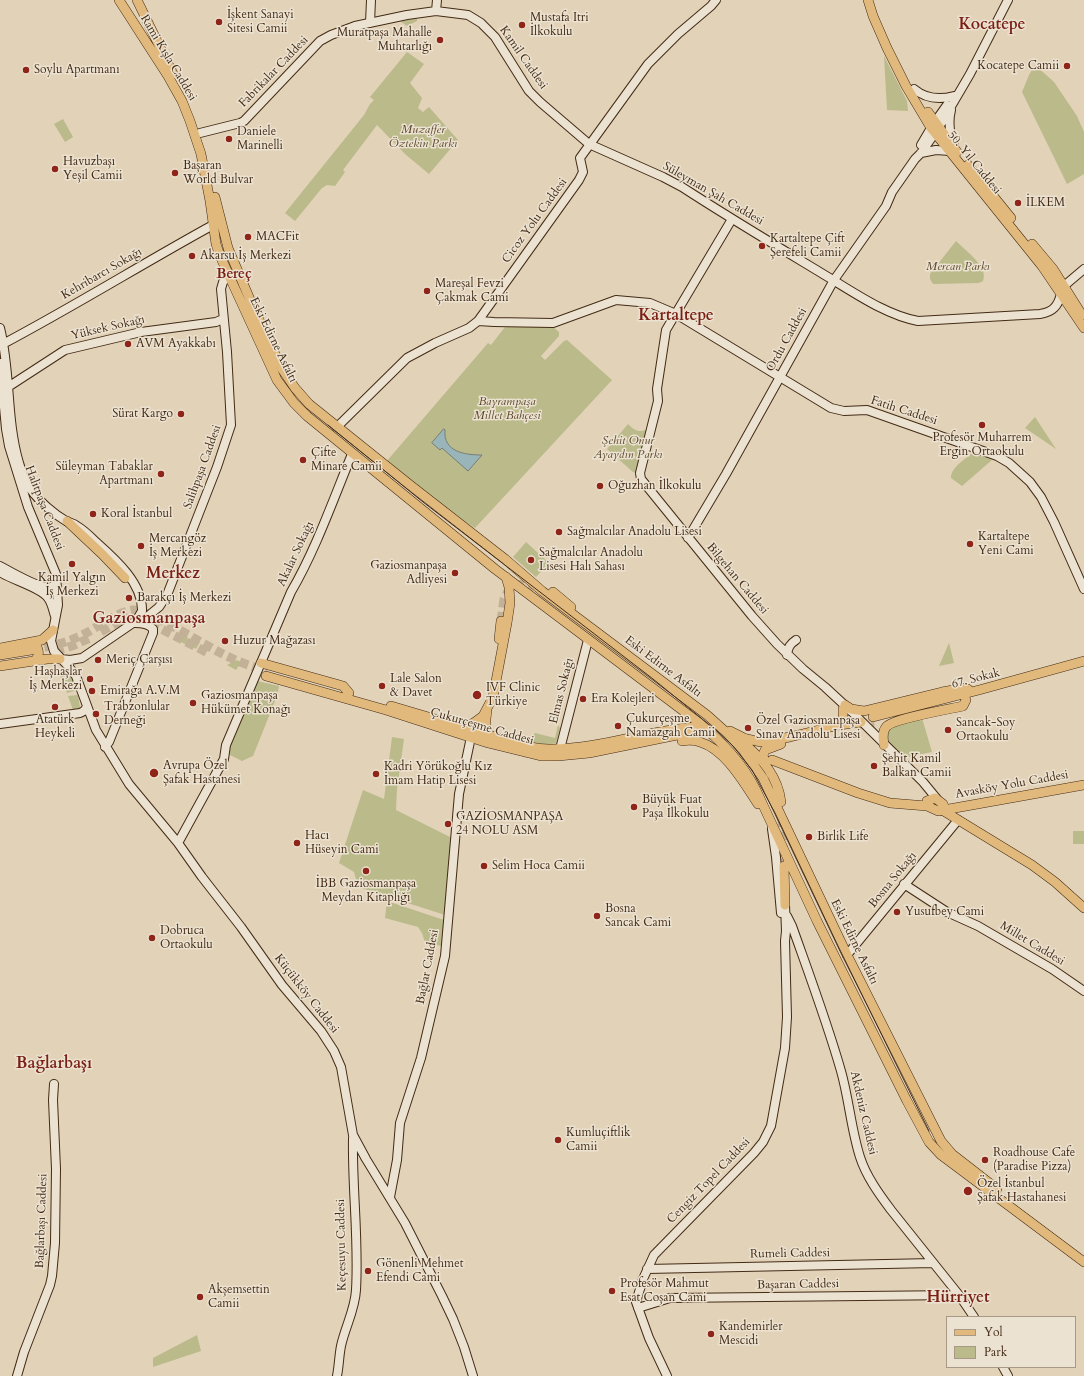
<!DOCTYPE html>
<meta charset="utf-8">
<style>
body{margin:0}
#map{position:relative;width:1084px;height:1376px;overflow:hidden;background:#e2d2b8;font-family:Cardo,serif}
canvas{display:block}
.legend{position:absolute;left:946px;top:1316px;width:130px;height:52px;box-sizing:border-box;background:#ece2d1;border:1px solid #a89986;margin:0;padding:5px 7px;list-style:none;font-size:12px;color:#432b15}
.legend li{display:flex;align-items:center;gap:8px;height:20px}
.legend b{width:20px;border:1px solid #a89986}
</style>
<div id="map">
<canvas width="1084" height="1376"></canvas>
<ul class="legend">
<li><b style="height:5px;background:#e1b97c"></b>Yol</li>
<li><b style="height:11px;background:#baba8a"></b>Park</li>
</ul>
</div>
<script>
const context = document.querySelector('canvas').getContext('2d');
context.lineJoin = 'round';
function fill(path, color) { context.fillStyle = color; context.fill(path, 'evenodd'); }
function stroke(path, color, width, dash) { context.strokeStyle = color; context.lineWidth = width; context.lineCap = dash ? 'butt' : 'round'; context.setLineDash(dash || []); context.stroke(path); }
function label(font, color, halo, rows, align = 'center') {
  context.font = font + ' Cardo,serif'; context.lineWidth = 3; context.setLineDash([]); context.textBaseline = 'middle'; context.strokeStyle = halo; context.fillStyle = color; for (const [text, x, y, turn = 0] of rows) {
    context.save(); context.translate(x, y); context.rotate((+turn || 0) * Math.PI / 180); context.textAlign = isNaN(turn) ? turn : align; if (halo) context.strokeText(text, 0, 0); context.fillText(text, 0, 0); context.restore();
  }
}
fill(new Path2D(`
 M 417,18 L 417,21 L 407,26 L 400,21 Z
 M 407,52 L 424,64 L 410,83 L 422,98 L 418,108 L 423,112 L 429,107 L 458,140 L 429,174 L 405,154 L 377,125 L 343,170 L 345,172 L 335,186 L 327,185 L 322,188 L 295,221 L 285,213 L 364,115 L 370,104 L 374,100 L 370,97 Z
 M 884,56 L 907,101 L 908,111 L 887,110 Z
 M 1035,65 L 1054,82 L 1077,116 L 1084,132 L 1084,174 L 1067,184 L 1022,92 L 1029,75 Z
 M 63,119 L 73,137 L 65,142 L 54,124 Z
 M 956,241 C 966,251 989,267 983,281 L 979,283 L 933,284 L 930,279 L 930,274 Z
 M 552,326 L 559,332 L 559,336 L 541,356 L 545,360 L 564,341 L 567,340 L 612,380 L 475,528 L 440,505 L 386,462 L 488,343 L 491,345 L 505,327 Z
 M 1035,417 L 1056,449 L 1025,428 Z
 M 628,424 C 635,431 639,433 648,429 L 638,473 L 633,472 L 607,449 Z
 M 973,452 L 992,460 L 962,486 L 951,478 C 951,467 966,459 973,452 Z
 M 526,542 L 549,563 L 536,577 L 513,557 Z
 M 183,633 L 187,635 L 189,646 L 179,641 Z
 M 191,637 L 200,642 L 196,649 L 193,647 Z
 M 949,643 L 954,663 L 939,666 Z
 M 237,660 L 241,662 L 236,670 L 227,665 Z
 M 70,674 L 78,690 L 67,693 L 60,676 Z
 M 257,681 L 279,686 L 277,696 L 253,756 L 242,761 L 228,754 L 229,746 Z
 M 78,695 L 80,708 L 73,710 L 68,696 Z
 M 922,718 L 932,752 L 903,758 L 887,741 L 886,729 Z
 M 558,725 L 560,728 L 556,743 L 547,745 L 532,742 L 534,734 L 535,733 L 555,738 Z
 M 392,737 L 404,739 L 397,789 L 396,810 L 452,838 L 445,915 L 358,887 L 354,872 L 339,863 L 363,790 L 384,799 Z
 M 1073,831 L 1084,831 L 1084,844 L 1073,844 Z
 M 387,901 L 444,920 L 441,946 L 425,942 L 422,933 L 418,927 L 385,918 Z
 M 197,1335 L 201,1351 L 153,1367 L 153,1358 Z`), '#baba8a');
const water = new Path2D(`
 M 444,429 L 445,430 C 443,452 465,455 482,455 L 468,471 L 442,448 L 440,450 L 432,443 Z`);
fill(water, '#99b5b9');
stroke(water, '#777e77', 1);
stroke(new Path2D(`
 M 501,621 L 504,599 L 509,589 C 518,581 529,585 539,587
 M 101,632 C 113,625 126,616 140,618 L 210,654
 M 31,650 C 47,647 63,644 78,637 C 97,629 113,613 133,610 C 149,609 210,649 229,657 C 241,663 254,667 267,671
 M 55,651 L 72,646 L 90,638
 M 858,725 L 874,722
 M 695,734 L 735,738
 M 782,818 L 784,866`), '#c2b197', 9, [9, 4.5]);
const secondary = new Path2D(`
 M 436,11 L 437,0
 M 370,23 L 371,0
 M 914,89 C 926,99 939,100 954,96
 M 951,110 C 948,122 950,135 954,146
 M 935,122 L 947,105
 M 939,127 L 970,74 L 1008,0
 M 200,133 L 240,123 L 244,121 L 320,41 L 331,35 L 355,26 L 407,15 L 436,11 L 468,15 L 481,23 L 495,37 L 529,91 L 540,102 L 589,144 L 663,177 L 682,187 C 728,217 775,245 823,274 C 852,291 885,315 918,321 L 1040,314 C 1053,312 1058,306 1061,294
 M 921,145 L 931,128
 M 921,153 L 936,150 L 950,151
 M 732,219 L 666,330 L 657,389 L 658,401 L 640,473 L 641,479 L 752,616 L 777,644 L 803,669 L 825,687 L 852,712 L 923,782 L 937,799
 M 1064,286 L 1084,269
 M 478,321 L 494,322 L 553,323 L 616,300 L 650,303 L 676,314 L 831,408 L 844,411 L 867,410 L 983,451 L 997,456 L 1009,463 L 1030,482 L 1041,497 L 1054,522 L 1084,589
 M 0,328 C 11,372 6,419 19,463 C 22,473 25,483 32,491 C 40,502 54,514 66,521 C 70,523 74,523 77,526 C 84,530 90,536 96,542 C 114,558 143,583 142,611 L 136,621
 M 1,345 C 73,307 142,264 213,225
 M 0,363 L 6,429 L 9,446 L 28,507 L 56,574 L 58,605 L 51,641 L 54,651 L 69,667 L 76,676 L 96,730 L 129,784 L 178,843 L 202,877 L 241,927 L 282,985 L 321,1031 L 334,1051 L 341,1067 L 353,1135 L 366,1159 L 405,1223 L 442,1296 L 453,1319 L 464,1347 L 473,1376
 M 8,387 L 65,350 L 141,332 L 216,322 L 223,319
 M 337,427 L 407,358 L 435,343 L 469,328 L 478,321 L 579,180 L 583,172 L 580,158 L 648,64 L 678,34 L 711,6 L 716,0
 M 688,538 L 726,474 L 834,280 L 886,206 L 892,192 L 915,159 L 921,153 L 935,133
 M 0,566 C 9,571 42,590 51,587 C 55,586 56,582 57,579
 M 0,572 C 12,580 42,588 48,598 C 52,603 53,610 55,616
 M 787,655 C 788,647 790,644 796,640
 M 61,659 L 70,660 L 82,658 L 133,623 L 148,616 L 159,607 L 167,595 L 217,467 L 231,425 L 227,352 L 221,289 L 223,282 L 229,276
 M 0,724 L 80,713 L 84,711 L 87,707
 M 105,747 L 109,742 L 153,633 L 153,629 C 149,624 142,623 135,623
 M 560,749 L 588,640
 M 772,829 L 776,857 L 781,913
 M 178,843 L 224,759 L 226,745 L 291,592 C 316,549 333,500 352,454
 M 904,884 L 947,912 L 978,926 L 1052,969 L 1084,991
 M 787,916 L 792,926 C 809,974 827,1022 841,1071 C 849,1099 851,1129 860,1157 C 866,1176 879,1194 891,1210 L 959,1295 L 974,1317
 M 847,955 L 958,820
 M 390,1197 L 397,1160 L 400,1123 L 421,1058 L 445,956 L 459,794 L 471,737
 M 647,1269 L 933,1263
 M 638,1308 L 670,1298 L 959,1295
 M 1003,1367 L 1008,1376
 M 17,1376 L 24,1352 L 50,1285 L 52,1276 L 55,1243 L 56,1169 L 53,1100 L 54,1084
 M 337,1376 C 339,1366 339,1356 341,1346 C 345,1327 355,1310 356,1290 C 359,1239 352,1189 353,1138
 M 667,1376 L 649,1338 L 636,1302 L 643,1279 L 654,1255 L 754,1153 L 763,1142 L 771,1126 L 785,1048 L 787,1017 L 785,941 L 786,931 L 785,905`);
const primary = new Path2D(`
 M 119,0 L 168,76 L 182,101 L 190,121 L 201,154 L 210,201 L 216,244 L 220,256 L 277,380 L 294,403 L 307,416 L 495,569 L 698,722 C 722,742 742,762 756,790 L 817,921 L 907,1101 L 929,1142 L 941,1155 L 1084,1262
 M 137,0 L 173,74
 M 868,0 L 873,16 L 887,48 L 906,86 L 931,128 L 1042,266 L 1084,328
 M 928,112 L 957,152
 M 968,165 L 1011,218
 M 215,197 L 228,248 L 254,309 L 282,369 L 295,388 L 309,404 L 410,485 L 505,559 L 542,591 L 707,715 L 727,733 L 743,750 L 763,778 L 847,955 L 941,1141 L 952,1154 L 997,1189
 M 1032,244 L 1053,269 L 1082,315
 M 67,521 L 102,554 L 125,578
 M 553,592 L 571,607
 M 499,639 L 501,621
 M 34,642 C 38,648 41,654 35,661
 M 0,648 L 42,640 L 53,630
 M 0,655 L 31,650
 M 261,663 L 336,684 L 343,686 L 349,693
 M 0,666 L 47,659 L 60,659
 M 266,676 L 386,710 L 488,743 L 541,756 L 558,756 L 589,753 L 677,735 L 695,734
 M 845,705 L 851,709 L 864,711 L 942,692 L 964,688 L 968,689
 M 391,706 C 426,716 461,727 496,737 C 514,742 533,750 552,749 C 601,749 647,730 696,727
 M 487,709 L 485,729 L 487,740
 M 873,717 L 979,690 L 1084,661
 M 839,725 L 843,718 L 843,709
 M 466,728 L 475,722 L 483,716 L 493,697 L 507,623 L 510,603 L 509,587 L 506,577
 M 730,731 L 744,738 L 760,742 L 790,737 L 839,725 L 861,722
 M 682,741 C 688,740 694,740 700,742 C 726,750 744,783 758,804
 M 745,744 C 763,760 778,777 781,802
 M 884,745 C 883,739 882,732 886,727 C 892,719 950,709 963,706 L 966,700
 M 772,760 L 858,793 L 890,803 L 927,806 L 938,811 L 1084,785
 M 765,763 L 763,755 L 765,750 L 781,744
 M 927,806 L 927,801 L 935,798 L 943,804 L 945,809
 M 942,810 L 1032,865 L 1055,882 L 1084,908
 M 784,866 L 785,905`);
stroke(secondary, '#432b15', 10);
stroke(primary, '#432b15', 10);
stroke(secondary, '#ece2d1', 8);
stroke(primary, '#e1b97c', 9);
stroke(new Path2D(`
 M 328,425 L 423,502 L 653,679 L 717,731 L 733,746 L 752,770 L 775,813 L 838,946 L 929,1131`), '#432b15', 1);
for (const [x, y, r, color] of [
 [219,22,4,"#8f2418"],
 [522,25,4,"#8f2418"],
 [440,40,4,"#8f2418"],
 [1067,66,4,"#8f2418"],
 [26,70,4,"#8f2418"],
 [229,139,4,"#8f2418"],
 [55,169,4,"#8f2418"],
 [175,173,4,"#8f2418"],
 [1018,203,4,"#8f2418"],
 [248,237,4,"#8f2418"],
 [762,246,4,"#8f2418"],
 [192,256,4,"#8f2418"],
 [427,291,4,"#8f2418"],
 [128,344,4,"#8f2418"],
 [181,414,4,"#8f2418"],
 [982,425,4,"#8f2418"],
 [303,460,4,"#8f2418"],
 [161,474,4,"#8f2418"],
 [600,486,4,"#8f2418"],
 [93,514,4,"#8f2418"],
 [559,532,4,"#8f2418"],
 [970,544,4,"#8f2418"],
 [141,546,4,"#8f2418"],
 [531,560,4,"#8f2418"],
 [72,564,4,"#8f2418"],
 [455,573,4,"#8f2418"],
 [129,598,4,"#8f2418"],
 [225,641,4,"#8f2418"],
 [98,660,4,"#8f2418"],
 [90,679,4,"#8f2418"],
 [382,686,4,"#8f2418"],
 [92,691,4,"#8f2418"],
 [477,695,5,"#8f2418"],
 [583,699,4,"#8f2418"],
 [193,703,4,"#8f2418"],
 [55,707,4,"#8f2418"],
 [96,714,4,"#8f2418"],
 [618,726,4,"#8f2418"],
 [748,728,4,"#8f2418"],
 [948,730,4,"#8f2418"],
 [874,766,4,"#8f2418"],
 [154,773,5,"#8f2418"],
 [376,774,4,"#8f2418"],
 [634,807,4,"#8f2418"],
 [448,824,4,"#8f2418"],
 [809,837,4,"#8f2418"],
 [297,843,4,"#8f2418"],
 [484,866,4,"#8f2418"],
 [366,871,4,"#8f2418"],
 [897,912,4,"#8f2418"],
 [597,916,4,"#8f2418"],
 [152,938,4,"#8f2418"],
 [558,1140,4,"#8f2418"],
 [985,1160,4,"#8f2418"],
 [968,1191,5,"#8f2418"],
 [368,1271,4,"#8f2418"],
 [612,1291,4,"#8f2418"],
 [200,1297,4,"#8f2418"],
 [711,1334,4,"#8f2418"]
]) { const dot = new Path2D(); dot.arc(x, y, r, 0, 2 * Math.PI); context.fillStyle = color; context.fill(dot); stroke(dot, '#ece2d1', 1.5); }
label('12px', '#432b15', '#ece2d1', [
 ["İşkent Sanayi",227,15],
 ["Sitesi Camii",227,29],
 ["Mustafa Itri",530,18],
 ["İlkokulu",530,32],
 ["Muratpaşa Mahalle",432,33,"right"],
 ["Muhtarlığı",432,47,"right"],
 ["Kocatepe Camii",1059,66,"right"],
 ["Soylu Apartmanı",34,70],
 ["Daniele",237,132],
 ["Marinelli",237,146],
 ["Havuzbaşı",63,162],
 ["Yeşil Camii",63,176],
 ["Başaran",183,166],
 ["World Bulvar",183,180],
 ["İLKEM",1026,203],
 ["MACFit",256,237],
 ["Kartaltepe Çift",770,239],
 ["Şerefeli Camii",770,253],
 ["Akarsu İş Merkezi",200,256],
 ["Mareşal Fevzi",435,284],
 ["Çakmak Cami",435,298],
 ["AVM Ayakkabı",136,344],
 ["Sürat Kargo",173,414,"right"],
 ["Profesör Muharrem",982,438,"center"],
 ["Ergin Ortaokulu",982,452,"center"],
 ["Çifte",311,453],
 ["Minare Camii",311,467],
 ["Süleyman Tabaklar",153,467,"right"],
 ["Apartmanı",153,481,"right"],
 ["Oğuzhan İlkokulu",608,486],
 ["Koral İstanbul",101,514],
 ["Sağmalcılar Anadolu Lisesi",567,532],
 ["Kartaltepe",978,537],
 ["Yeni Cami",978,551],
 ["Mercangöz",149,539],
 ["İş Merkezi",149,553],
 ["Sağmalcılar Anadolu",539,553],
 ["Lisesi Halı Sahası",539,567],
 ["Gaziosmanpaşa",447,566,"right"],
 ["Adliyesi",447,580,"right"],
 ["Kamil Yalgın",72,578,"center"],
 ["İş Merkezi",72,592,"center"],
 ["Barakçı İş Merkezi",137,598],
 ["Huzur Mağazası",233,641],
 ["Meriç Çarşısı",106,660],
 ["Haşhaşlar",82,672,"right"],
 ["İş Merkezi",82,686,"right"],
 ["Lale Salon",390,679],
 ["& Davet",390,693],
 ["IVF Clinic",486,688],
 ["Türkiye",486,702],
 ["Emirağa A.V.M",100,691],
 ["Gaziosmanpaşa",201,696],
 ["Hükümet Konağı",201,710],
 ["Era Kolejleri",591,699],
 ["Trabzonlular",104,707],
 ["Derneği",104,721],
 ["Çukurçeşme",626,719],
 ["Namazgah Camii",626,733],
 ["Atatürk",55,720,"center"],
 ["Heykeli",55,734,"center"],
 ["Özel Gaziosmanpaşa",756,721],
 ["Sınav Anadolu Lisesi",756,735],
 ["Sancak-Soy",956,723],
 ["Ortaokulu",956,737],
 ["Şehit Kamil",882,759],
 ["Balkan Camii",882,773],
 ["Avrupa Özel",163,766],
 ["Şafak Hastanesi",163,780],
 ["Kadri Yörükoğlu Kız",384,767],
 ["İmam Hatip Lisesi",384,781],
 ["Büyük Fuat",642,800],
 ["Paşa İlkokulu",642,814],
 ["GAZİOSMANPAŞA",456,817],
 ["24 NOLU ASM",456,831],
 ["Hacı",305,836],
 ["Hüseyin Cami",305,850],
 ["Birlik Life",817,837],
 ["Selim Hoca Camii",492,866],
 ["İBB Gaziosmanpaşa",366,884,"center"],
 ["Meydan Kitaplığı",366,898,"center"],
 ["Bosna",605,909],
 ["Sancak Cami",605,923],
 ["Yusufbey Cami",905,912],
 ["Dobruca",160,931],
 ["Ortaokulu",160,945],
 ["Kumluçiftlik",566,1133],
 ["Camii",566,1147],
 ["Roadhouse Cafe",993,1153],
 ["(Paradise Pizza)",993,1167],
 ["Özel İstanbul",977,1184],
 ["Şafak Hastahanesi",977,1198],
 ["Gönenli Mehmet",376,1264],
 ["Efendi Cami",376,1278],
 ["Profesör Mahmut",620,1284],
 ["Esat Coşan Cami",620,1298],
 ["Akşemsettin",208,1290],
 ["Camii",208,1304],
 ["Kandemirler",719,1327],
 ["Mescidi",719,1341]
], 'left');
label('12px', '#432b15', '#ece2d1', [
 ["Rami Kışla Caddesi",168,58,59],
 ["Kamil Caddesi",523,58,55],
 ["Fabrikalar Caddesi",274,72,-46],
 ["50. Yıl Caddesi",974,163,51],
 ["Süleyman Şah Caddesi",713,194,30],
 ["Cicoz Yolu Caddesi",535,221,-54],
 ["Kehribarcı Sokağı",102,274,-30],
 ["Yüksek Sokağı",108,328,-13],
 ["Eski Edirne Asfaltı",273,340,64],
 ["Ordu Caddesi",787,340,-61],
 ["Fatih Caddesi",904,411,18],
 ["Salihpaşa Caddesi",203,467,-70],
 ["Halitpaşa Caddesi",44,508,69],
 ["Akalar Sokağı",296,554,-65],
 ["Bilgehan Caddesi",737,579,50],
 ["Eski Edirne Asfaltı",663,667,37],
 ["67. Sokak",976,679,-14],
 ["Elmas Sokağı",562,691,-76],
 ["Çukurçeşme Caddesi",482,727,16],
 ["Avasköy Yolu Caddesi",1012,785,-10],
 ["Bosna Sokağı",893,880,-51],
 ["Eski Edirne Asfaltı",854,942,64],
 ["Millet Caddesi",1032,944,31],
 ["Bağlar Caddesi",428,967,-79],
 ["Küçükköy Caddesi",306,994,52],
 ["Akdeniz Caddesi",863,1113,77],
 ["Cengiz Topel Caddesi",709,1181,-46],
 ["Bağlarbaşı Caddesi",42,1221,-88],
 ["Keçesuyu Caddesi",342,1245,-91],
 ["Rumeli Caddesi",790,1254,-1],
 ["Başaran Caddesi",798,1285,-1]
]);
label('italic 12px', '#5b482c', '#ece2d1', [
 ["Muzaffer",423,130],
 ["Öztekin Parkı",423,144],
 ["Mercan Parkı",958,267],
 ["Bayrampaşa",507,402],
 ["Millet Bahçesi",507,416],
 ["Şehit Onur",628,441],
 ["Ayaydın Parkı",628,455]
]);
label('bold 14px', '#7a1f14', '#ece2d1', [
 ["Bereç",234,275]
]);
label('bold 16px', '#7a1f14', '#ece2d1', [
 ["Kocatepe",992,25],
 ["Kartaltepe",676,316],
 ["Merkez",173,574],
 ["Gaziosmanpaşa",149,619],
 ["Bağlarbaşı",54,1064],
 ["Hürriyet",958,1298]
]);
</script>
